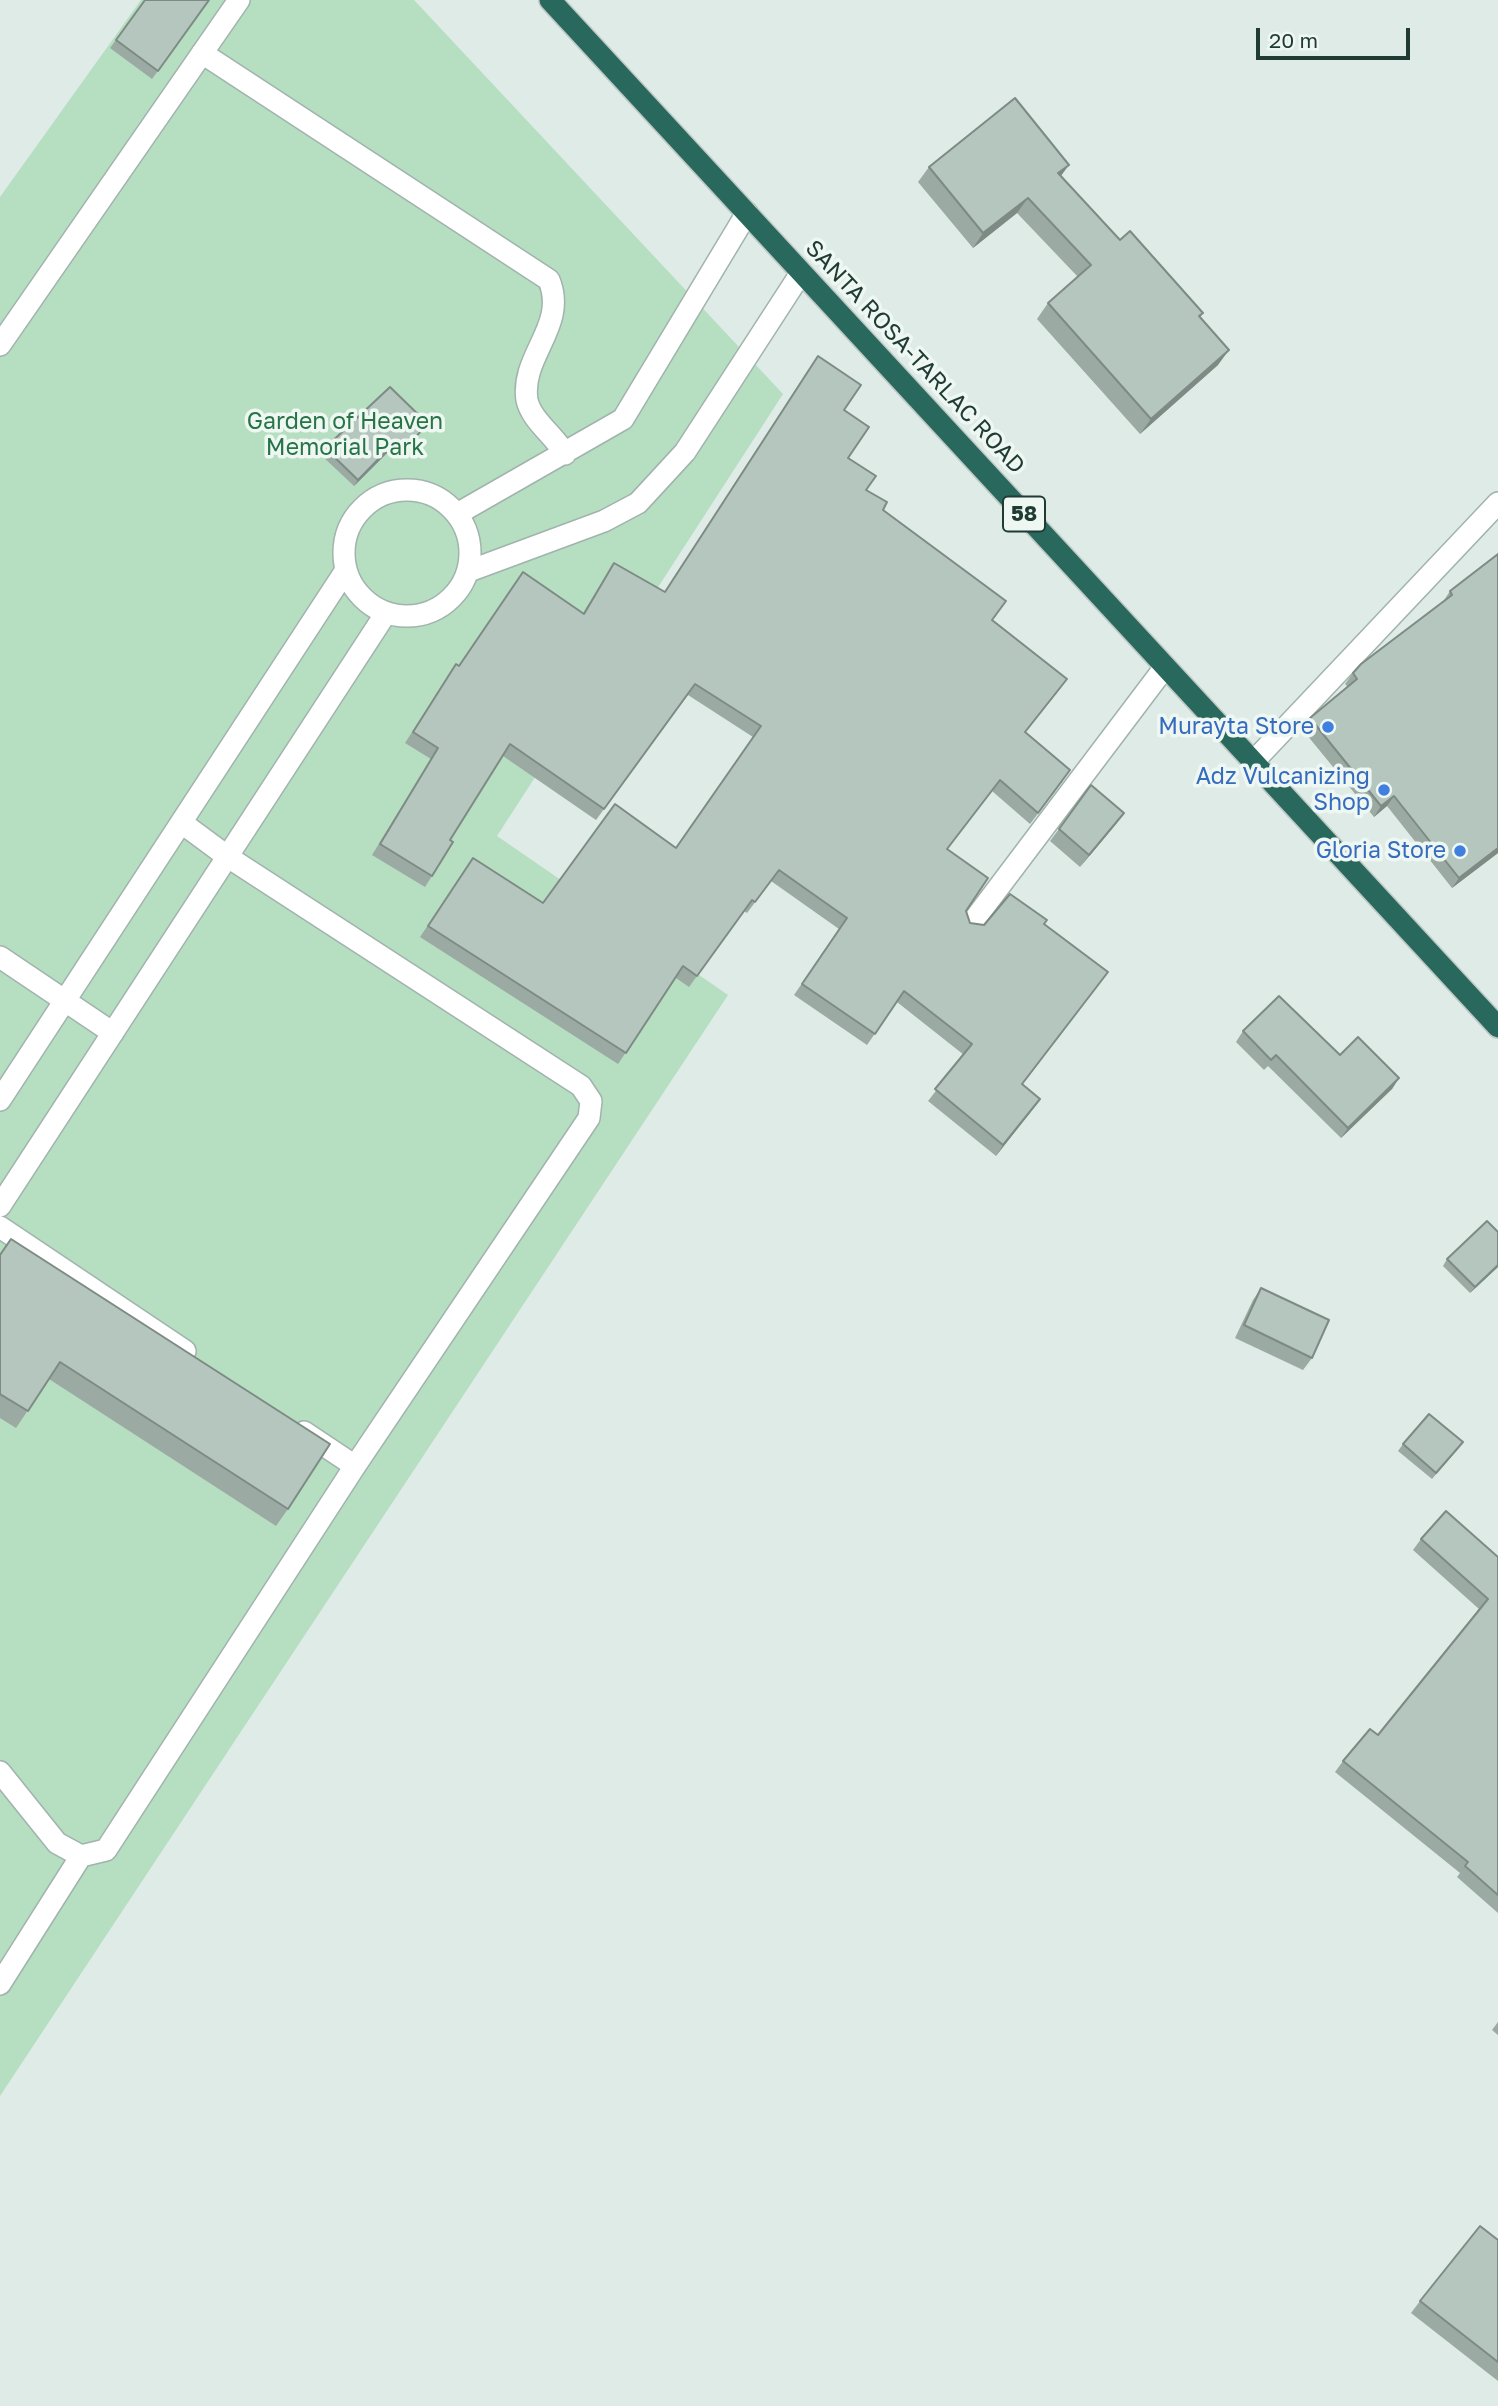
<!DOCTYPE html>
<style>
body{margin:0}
#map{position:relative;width:1498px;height:2406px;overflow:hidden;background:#deebe6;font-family:"Golos Text",sans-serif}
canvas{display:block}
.scale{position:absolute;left:1256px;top:28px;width:154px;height:32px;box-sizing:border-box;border:4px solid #1f3b34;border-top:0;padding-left:9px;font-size:21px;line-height:24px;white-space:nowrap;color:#1f3b34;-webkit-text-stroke:5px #eff7f3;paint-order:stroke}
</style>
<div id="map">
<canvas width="1498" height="2406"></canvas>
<div class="scale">20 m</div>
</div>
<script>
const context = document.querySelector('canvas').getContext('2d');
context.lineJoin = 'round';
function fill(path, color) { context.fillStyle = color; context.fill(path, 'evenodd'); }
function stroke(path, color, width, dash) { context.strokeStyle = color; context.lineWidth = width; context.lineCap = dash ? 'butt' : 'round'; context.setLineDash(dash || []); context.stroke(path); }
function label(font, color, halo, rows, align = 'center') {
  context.font = font + ' "Golos Text",sans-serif'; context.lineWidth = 7; context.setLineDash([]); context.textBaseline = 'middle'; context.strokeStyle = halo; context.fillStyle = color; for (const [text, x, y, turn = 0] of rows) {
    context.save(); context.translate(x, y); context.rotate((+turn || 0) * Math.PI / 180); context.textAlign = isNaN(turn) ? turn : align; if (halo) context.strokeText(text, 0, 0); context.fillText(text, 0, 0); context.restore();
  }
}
fill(new Path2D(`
 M 141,0 L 414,0 L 783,394 L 497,836 L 728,995 L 0,2096 L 0,197 Z`), '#b6dec1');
const lane = new Path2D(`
 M 202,53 L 549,280 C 568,326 520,356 527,400 C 531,420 555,436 565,454
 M 0,345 L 239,0
 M344 553a63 63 0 1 1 126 0a63 63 0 1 1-126 0Z
 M 457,514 L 623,419 L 747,213
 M 469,571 L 604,521 L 638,503 L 685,452 L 801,273
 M 0,957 L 113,1033
 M 0,1100 L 346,570
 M 0,1206 L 386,613
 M 0,1227 L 185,1351
 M 304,1432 L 355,1466
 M 0,1772 L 57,1843 L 81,1856 L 106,1850 L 355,1466 L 589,1118 L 591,1101 L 581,1086 L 228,857 L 182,823
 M 0,1984 L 81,1856`);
const street = new Path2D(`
 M 1254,761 L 1498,503
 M 971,924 L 1165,667`);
const highway = new Path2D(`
 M 550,0 L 1498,1027`);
stroke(lane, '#a1b3ad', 24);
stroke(street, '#a1b3ad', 24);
stroke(highway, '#c0c8c6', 24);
stroke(lane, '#fff', 21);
stroke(street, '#fff', 21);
stroke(highway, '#29695d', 21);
fill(new Path2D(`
 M 145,0 L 210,0 L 152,79 L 110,48 Z
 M 929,167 L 1061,176 L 1120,240 L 1203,313 L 1200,318 L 1218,365 L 1140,434 L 1037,319 L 1048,303 L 1078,277 L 1017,213 L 973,248 L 918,182 Z
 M 844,410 L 848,458 L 866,490 L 883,510 L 992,620 L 1059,690 L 1025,732 L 1063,781 L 1030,824 L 992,791 L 947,849 L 970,923 L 984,925 L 1044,924 L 1108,972 L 1022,1085 L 1040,1099 L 996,1156 L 928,1101 L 964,1055 L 897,1002 L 867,1045 L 794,995 L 839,929 L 771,881 L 747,913 L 744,911 L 689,987 L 676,978 L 618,1064 L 420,937 L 473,858 L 543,903 L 676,848 L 753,737 L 688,695 L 596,820 L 503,756 L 450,840 L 432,876 L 425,887 L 372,855 L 431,759 L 405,743 L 456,664 L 459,666 L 583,613 L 614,563 L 665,592 Z
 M 428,424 L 423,430 L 396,458 L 389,451 L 354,486 L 320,454 L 325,448 Z
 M 1498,554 L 1498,853 L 1452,888 L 1387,806 L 1374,817 L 1302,729 L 1310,718 L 1348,687 L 1345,684 L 1353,673 L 1443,602 L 1450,591 Z
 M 1124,813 L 1115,825 L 1080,867 L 1050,841 L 1059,829 Z
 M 1243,1031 L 1340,1055 L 1399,1078 L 1392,1089 L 1341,1138 L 1268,1066 L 1264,1070 L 1236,1042 Z
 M 1498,1232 L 1498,1267 L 1470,1293 L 1443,1266 L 1447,1259 Z
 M 0,1254 L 288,1509 L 276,1526 L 49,1379 L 16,1428 L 0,1418 Z
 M 1261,1288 L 1312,1358 L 1303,1370 L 1235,1338 L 1253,1300 Z
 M 1403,1444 L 1458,1449 L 1432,1479 L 1398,1451 Z
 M 1421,1539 L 1498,1557 L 1498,1913 L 1457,1877 L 1460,1873 L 1335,1772 L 1343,1761 L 1378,1735 L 1479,1609 L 1413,1550 Z
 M 1498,2022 L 1498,2035 L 1492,2030 Z
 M 1498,2240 L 1498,2381 L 1411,2313 L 1420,2301 Z`), '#9baaa3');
fill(new Path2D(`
 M 1069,165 L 1058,180 L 1058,173 Z
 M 1028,198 L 1017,213 L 973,248 L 983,233 Z
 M 1229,350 L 1218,365 L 1140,434 L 1151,419 Z
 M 393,444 L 389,451 L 354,486 L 358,480 Z
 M 1067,679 L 1059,690 L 1017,743 L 1025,732 Z
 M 1394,796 L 1387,806 L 1374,817 L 1381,806 Z
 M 1124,813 L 1115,825 L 1080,867 L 1089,855 Z
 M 1498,848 L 1498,853 L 1452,888 L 1459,878 Z
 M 1399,1078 L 1392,1089 L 1341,1138 L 1348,1128 Z
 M 1040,1099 L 1032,1110 L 996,1156 L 1003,1145 Z
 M 1498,1265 L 1498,1267 L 1470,1293 L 1475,1287 Z`), '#7e8b85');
const building = new Path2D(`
 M 145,0 L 209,0 L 158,71 L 116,40 Z
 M 1015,98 L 1069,165 L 1058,173 L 1120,240 L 1130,231 L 1203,313 L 1199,316 L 1229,350 L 1151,419 L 1048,303 L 1091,265 L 1028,198 L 983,233 L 929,167 Z
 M 818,356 L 861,385 L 844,410 L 869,427 L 848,458 L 876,476 L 866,490 L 887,502 L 883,510 L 1006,601 L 992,620 L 1067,679 L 1025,732 L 1070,770 L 1038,813 L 1000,780 L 947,849 L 988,878 L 966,911 L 970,923 L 984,925 L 1010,894 L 1047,920 L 1044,924 L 1108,972 L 1022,1084 L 1040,1099 L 1003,1145 L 935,1089 L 972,1044 L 904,991 L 875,1034 L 802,984 L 847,918 L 779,870 L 755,902 L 752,900 L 697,976 L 683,966 L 626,1053 L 428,926 L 473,858 L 543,903 L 615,804 L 676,848 L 761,726 L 695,684 L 604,809 L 510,744 L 450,840 L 453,842 L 432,876 L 380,844 L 438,748 L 413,732 L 456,664 L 459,666 L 523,572 L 584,614 L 614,563 L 665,592 Z
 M 390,387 L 428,424 L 401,452 L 393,444 L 358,480 L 325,448 Z
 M 1498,554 L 1498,848 L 1459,878 L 1394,796 L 1381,806 L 1310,718 L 1357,679 L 1353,673 L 1361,664 L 1452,595 L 1450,591 Z
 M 1091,785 L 1124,813 L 1089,855 L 1059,829 Z
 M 1279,996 L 1340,1055 L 1358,1037 L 1399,1078 L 1348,1128 L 1276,1055 L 1271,1060 L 1243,1031 Z
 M 1487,1221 L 1498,1232 L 1498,1265 L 1475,1287 L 1447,1259 Z
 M 11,1239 L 330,1444 L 288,1509 L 60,1362 L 28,1411 L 0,1394 L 0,1255 Z
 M 1261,1288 L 1329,1320 L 1312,1358 L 1244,1325 Z
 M 1429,1414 L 1463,1442 L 1436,1473 L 1403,1444 Z
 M 1446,1511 L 1498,1557 L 1498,1895 L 1465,1866 L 1468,1862 L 1343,1761 L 1370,1729 L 1378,1735 L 1488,1599 L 1421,1539 Z
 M 1480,2226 L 1498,2240 L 1498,2362 L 1420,2301 Z`);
fill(building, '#b4c6be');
stroke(building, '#7e8b85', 2);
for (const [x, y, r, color] of [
 [1328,727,7,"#3f7fe0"],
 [1384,790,7,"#3f7fe0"],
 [1460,851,7,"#3f7fe0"]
]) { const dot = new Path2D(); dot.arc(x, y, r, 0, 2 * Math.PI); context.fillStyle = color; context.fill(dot); stroke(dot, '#eff7f3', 2.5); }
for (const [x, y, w] of [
 [1024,514,42]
]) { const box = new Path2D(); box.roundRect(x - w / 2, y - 17.5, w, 35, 5); context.fillStyle = '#eff7f3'; context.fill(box); stroke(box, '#1f3b34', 2); }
label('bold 21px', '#1f3b34', null, [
 ["58",1024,514]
]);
label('23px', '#1f3b34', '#eff7f3', [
 ["SANTA ROSA-TARLAC ROAD",915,357,47]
]);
label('23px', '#277446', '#eff7f3', [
 ["Garden of Heaven",345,422],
 ["Memorial Park",345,448]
]);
label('23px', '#366cbe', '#eff7f3', [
 ["Murayta Store",1314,727],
 ["Adz Vulcanizing",1370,777],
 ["Shop",1370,803],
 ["Gloria Store",1446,851]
], 'right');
</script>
